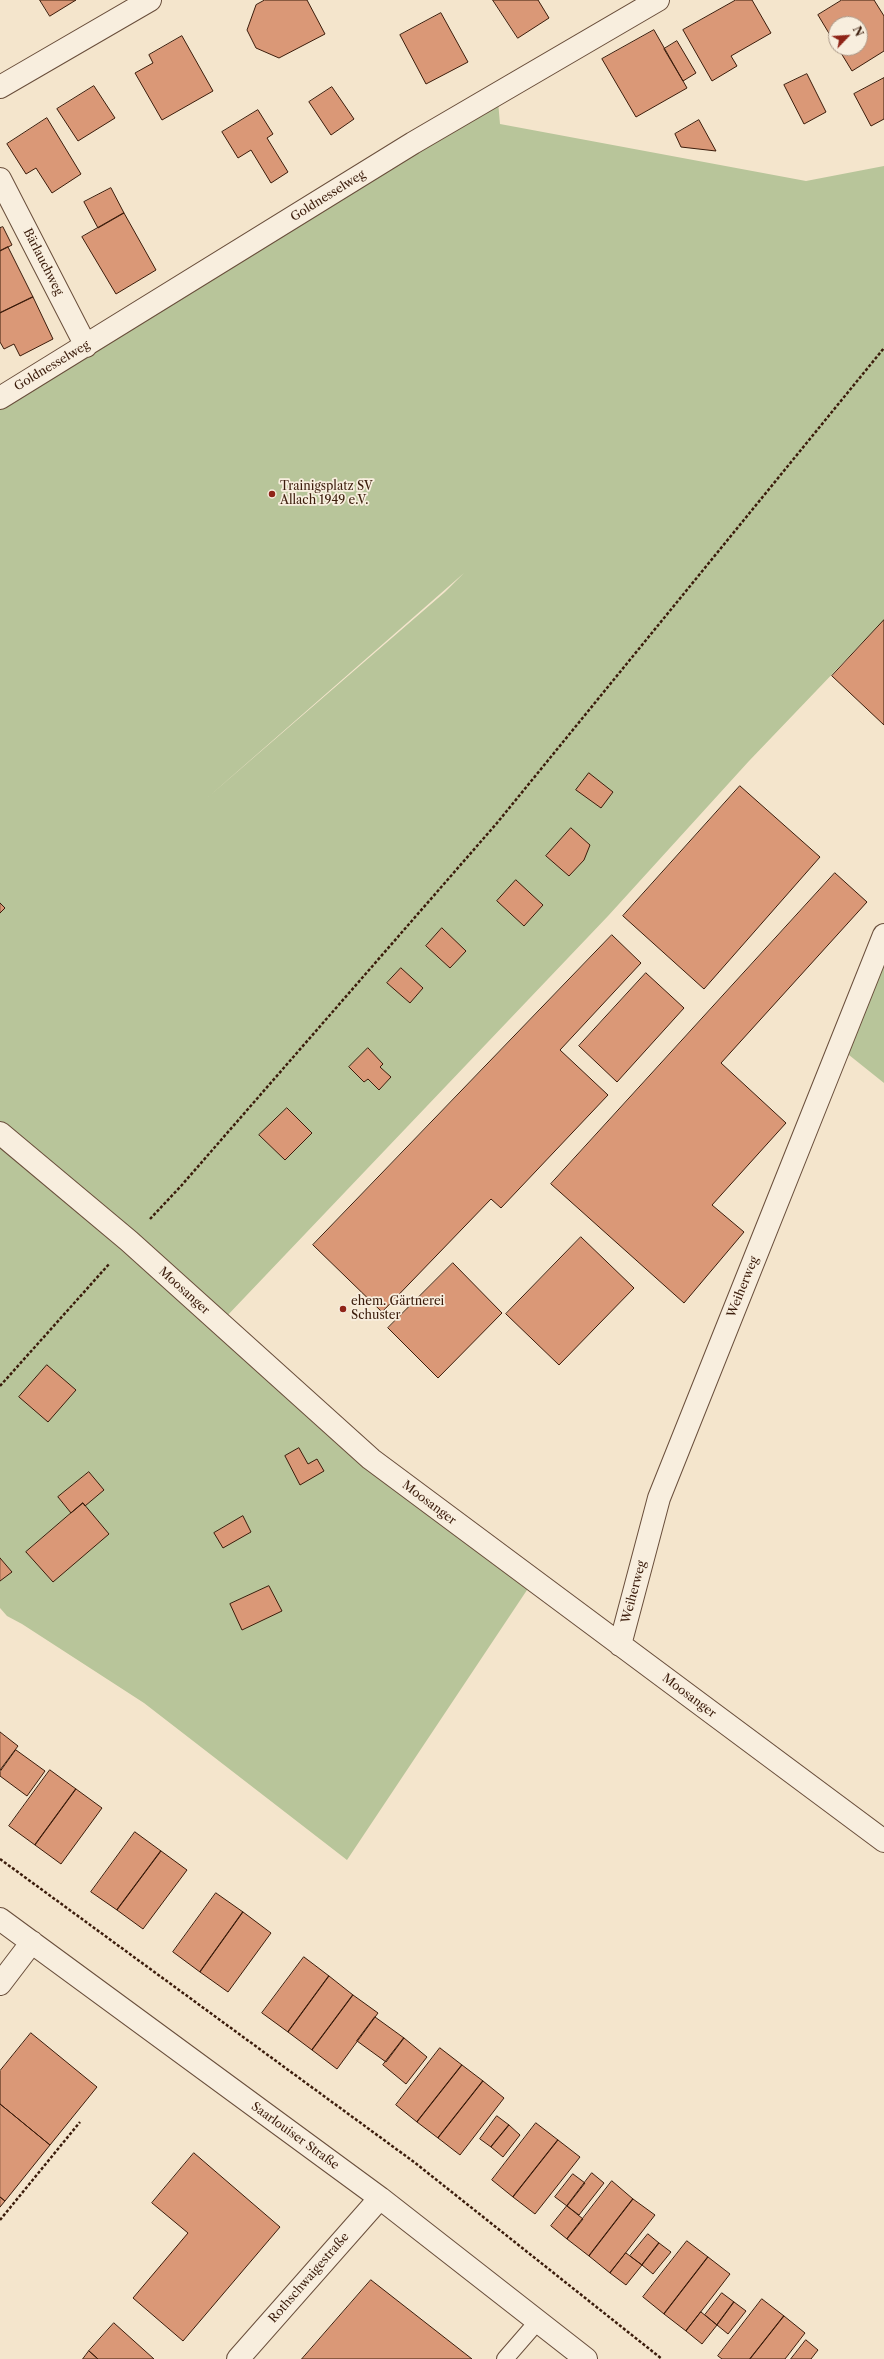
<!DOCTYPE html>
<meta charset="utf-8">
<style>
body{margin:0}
#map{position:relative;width:884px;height:2359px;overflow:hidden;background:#f4e5cc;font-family:"Libre Caslon Text",serif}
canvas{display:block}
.north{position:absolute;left:828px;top:16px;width:40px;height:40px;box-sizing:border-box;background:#f8eede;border:1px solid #ac9a8a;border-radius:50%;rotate:65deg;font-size:11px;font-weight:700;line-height:16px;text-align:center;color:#3b1c0b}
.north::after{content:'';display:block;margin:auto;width:14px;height:18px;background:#8f2418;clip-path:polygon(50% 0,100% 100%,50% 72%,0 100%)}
</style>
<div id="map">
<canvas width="884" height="2359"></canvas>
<div class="north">N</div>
</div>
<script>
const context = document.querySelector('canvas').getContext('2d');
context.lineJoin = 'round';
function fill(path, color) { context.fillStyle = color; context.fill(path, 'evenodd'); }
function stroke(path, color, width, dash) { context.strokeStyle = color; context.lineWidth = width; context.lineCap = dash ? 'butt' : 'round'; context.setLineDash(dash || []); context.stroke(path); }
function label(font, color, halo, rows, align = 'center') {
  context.font = font + ' "Libre Caslon Text",serif'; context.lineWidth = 3.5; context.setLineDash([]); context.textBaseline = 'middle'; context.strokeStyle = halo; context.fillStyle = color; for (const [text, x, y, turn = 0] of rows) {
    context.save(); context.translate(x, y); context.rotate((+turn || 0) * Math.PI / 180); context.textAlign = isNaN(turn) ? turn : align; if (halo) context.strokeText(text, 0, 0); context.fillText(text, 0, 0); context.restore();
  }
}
fill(new Path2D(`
 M 498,101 L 500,124 L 806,181 L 884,166 L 884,620 L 749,761 L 608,916 L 225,1318 L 531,1584 L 347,1860 L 144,1703 L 22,1624 L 7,1616 L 0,1608 L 0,403 ZM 464,573 L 445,592 L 207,798 Z
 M 884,949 L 884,1083 L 844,1051 Z`), '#b8c59a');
const building = new Path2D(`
 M 40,0 L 76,0 L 50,16 Z
 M 265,0 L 307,0 L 325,34 L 279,58 L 256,48 L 247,30 L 256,5 Z
 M 493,0 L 538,0 L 549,18 L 518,38 Z
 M 736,0 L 752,0 L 771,33 L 731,56 L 737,66 L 712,81 L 683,30 Z
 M 842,0 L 874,0 L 884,16 L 884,51 L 852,71 L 838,48 L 860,48 L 860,24 L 836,24 L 836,45 L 818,15 Z
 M 441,13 L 468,62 L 426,84 L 400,35 Z
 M 654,30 L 687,88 L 636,117 L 602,59 Z
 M 182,36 L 213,91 L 162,120 L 135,73 L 153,63 L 149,55 Z
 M 677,41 L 696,73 L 683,81 L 664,49 Z
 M 807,74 L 826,112 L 804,124 L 784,85 Z
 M 884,78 L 884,119 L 871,126 L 854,94 Z
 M 94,86 L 115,118 L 78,141 L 57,109 Z
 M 332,87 L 354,119 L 331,135 L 309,102 Z
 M 258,110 L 273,134 L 267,138 L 288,172 L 271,183 L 251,150 L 238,158 L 222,132 Z
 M 47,118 L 81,174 L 52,193 L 36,168 L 26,174 L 7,144 Z
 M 699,120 L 716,151 L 681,147 L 675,134 Z
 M 111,188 L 124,213 L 98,228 L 84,202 Z
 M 124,213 L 156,270 L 116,294 L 82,237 Z
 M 3,227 L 12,245 L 0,251 L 0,228 Z
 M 8,247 L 33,297 L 0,313 L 0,251 Z
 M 33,297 L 53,339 L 20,356 L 14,344 L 4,349 L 0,342 L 0,313 Z
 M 884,620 L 884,725 L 832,676 Z
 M 589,773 L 613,792 L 601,808 L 576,790 Z
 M 740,786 L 820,857 L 704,989 L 623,916 Z
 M 571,828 L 590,845 L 584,860 L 569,876 L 546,856 Z
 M 835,873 L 867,902 L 721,1063 L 786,1123 L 712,1205 L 744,1232 L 684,1303 L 551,1184 Z
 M 516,880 L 543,905 L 524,926 L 497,901 Z
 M 0,903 L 5,908 L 0,913 Z
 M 442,928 L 466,951 L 450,968 L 426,946 Z
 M 612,935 L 641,963 L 560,1050 L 608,1095 L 501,1208 L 491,1199 L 382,1312 L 313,1245 Z
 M 401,968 L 423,988 L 410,1003 L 387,983 Z
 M 646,973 L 684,1008 L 617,1082 L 579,1046 Z
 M 368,1048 L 383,1064 L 380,1067 L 391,1077 L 379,1090 L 368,1079 L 364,1082 L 349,1067 Z
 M 287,1108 L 312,1133 L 285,1160 L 259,1135 Z
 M 581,1237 L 634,1288 L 559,1365 L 506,1314 Z
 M 453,1263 L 502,1313 L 438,1378 L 388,1328 Z
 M 47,1365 L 76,1390 L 48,1422 L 19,1397 Z
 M 299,1448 L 308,1464 L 317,1459 L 324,1471 L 300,1485 L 285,1456 Z
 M 89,1472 L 104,1490 L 85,1506 L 83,1503 L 71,1513 L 58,1497 Z
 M 83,1503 L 109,1534 L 53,1582 L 26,1552 Z
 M 243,1516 L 251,1532 L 223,1548 L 214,1533 Z
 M 0,1558 L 12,1572 L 0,1581 Z
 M 269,1586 L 282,1611 L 242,1630 L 230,1604 Z
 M 0,1732 L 18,1746 L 0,1770 Z
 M 16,1750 L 45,1771 L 27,1796 L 0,1776 L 0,1772 Z
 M 50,1770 L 76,1789 L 35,1845 L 9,1826 Z
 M 76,1789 L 102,1808 L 61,1864 L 35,1845 Z
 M 135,1832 L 161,1851 L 117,1910 L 91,1892 Z
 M 161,1851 L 187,1870 L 143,1929 L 117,1910 Z
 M 216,1893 L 243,1912 L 200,1972 L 173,1952 Z
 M 243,1912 L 271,1933 L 228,1992 L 200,1972 Z
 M 304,1957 L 329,1976 L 288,2032 L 262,2013 Z
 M 329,1976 L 353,1995 L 312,2050 L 288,2032 Z
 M 353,1995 L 378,2013 L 337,2069 L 312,2050 Z
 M 375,2017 L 404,2038 L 386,2062 L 357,2041 Z
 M 31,2033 L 97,2087 L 50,2145 L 0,2104 L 0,2071 Z
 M 404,2038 L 427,2057 L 406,2084 L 383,2065 Z
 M 440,2048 L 462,2065 L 417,2122 L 396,2105 Z
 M 462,2065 L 483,2081 L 438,2138 L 417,2122 Z
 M 483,2081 L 504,2098 L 460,2155 L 438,2138 Z
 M 0,2104 L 50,2145 L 5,2201 L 0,2197 Z
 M 497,2116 L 509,2125 L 491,2147 L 480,2139 Z
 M 536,2123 L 558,2140 L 513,2197 L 492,2180 Z
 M 509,2125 L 520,2135 L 503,2157 L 491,2147 Z
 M 558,2140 L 580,2157 L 535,2214 L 513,2197 Z
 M 194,2153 L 280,2227 L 183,2341 L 133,2298 L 188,2233 L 152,2203 Z
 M 592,2173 L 604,2183 L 579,2215 L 567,2206 Z
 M 573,2174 L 585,2183 L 567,2206 L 555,2197 Z
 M 612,2181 L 633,2199 L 589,2256 L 567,2239 Z
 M 0,2197 L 5,2201 L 0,2207 Z
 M 633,2199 L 655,2215 L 610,2273 L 589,2256 Z
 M 567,2206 L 583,2219 L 567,2239 L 551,2226 Z
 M 648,2234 L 659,2243 L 642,2265 L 630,2256 Z
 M 687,2241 L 708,2257 L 664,2314 L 643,2297 Z
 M 659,2243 L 671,2252 L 653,2274 L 642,2265 Z
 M 626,2253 L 642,2265 L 626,2285 L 610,2273 Z
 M 708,2257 L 730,2274 L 686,2331 L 664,2314 Z
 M 371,2280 L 472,2359 L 302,2359 Z
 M 722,2293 L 734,2302 L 717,2325 L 705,2315 Z
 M 762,2299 L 784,2316 L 750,2359 L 722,2359 L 718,2356 Z
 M 734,2302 L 746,2311 L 728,2334 L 717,2325 Z
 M 701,2312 L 717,2325 L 702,2344 L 686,2331 Z
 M 784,2316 L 805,2333 L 785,2359 L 750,2359 Z
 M 114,2323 L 154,2359 L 98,2359 L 89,2351 Z
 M 806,2340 L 818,2350 L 811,2359 L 791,2359 Z
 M 89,2351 L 98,2359 L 83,2359 Z`);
fill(building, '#da9877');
stroke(building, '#3b1c0b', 1);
const service = new Path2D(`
 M 505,2359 L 538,2321`);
const minor = new Path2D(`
 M 0,87 L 150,0
 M 0,179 L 86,346
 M 0,398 L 413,143 L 658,0
 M 0,1133 L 129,1241 L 371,1459 L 884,1841
 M 620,1645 L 659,1498 L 884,935
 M 0,1919 L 380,2198 L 586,2359
 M 0,1984 L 32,1942
 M 238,2359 L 380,2198`);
stroke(service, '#694e3b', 18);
stroke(minor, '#694e3b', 24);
stroke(new Path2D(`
 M 150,1219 L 181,1186 L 497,823 L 884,348
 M 0,1386 L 110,1263
 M 0,1859 L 414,2162 L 662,2359
 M 0,2220 L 80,2122`), '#3b1c0b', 2.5, [3, 2]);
stroke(service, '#f8eede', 16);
stroke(minor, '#f8eede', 22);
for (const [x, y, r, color] of [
 [272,494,4,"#8f2418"],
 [343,1309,4,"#8f2418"]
]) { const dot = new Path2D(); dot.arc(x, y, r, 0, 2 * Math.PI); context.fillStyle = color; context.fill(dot); stroke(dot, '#f8eede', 1.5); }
label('12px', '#3b1c0b', '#f8eede', [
 ["Goldnesselweg",328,196,-32],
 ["Bärlauchweg",43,262,63],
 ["Goldnesselweg",52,366,-31],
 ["Weiherweg",743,1287,-68],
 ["Moosanger",184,1291,42],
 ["Moosanger",429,1503,37],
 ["Weiherweg",634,1592,-75],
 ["Moosanger",689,1696,37],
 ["Saarlouiser Straße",295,2136,36],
 ["Rothschwaigestraße",309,2278,-49]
]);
label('12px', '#3b1c0b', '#f8eede', [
 ["Trainigsplatz SV",280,487],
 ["Allach 1949 e.V.",280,501],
 ["ehem. Gärtnerei",351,1302],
 ["Schuster",351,1316]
], 'left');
</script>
